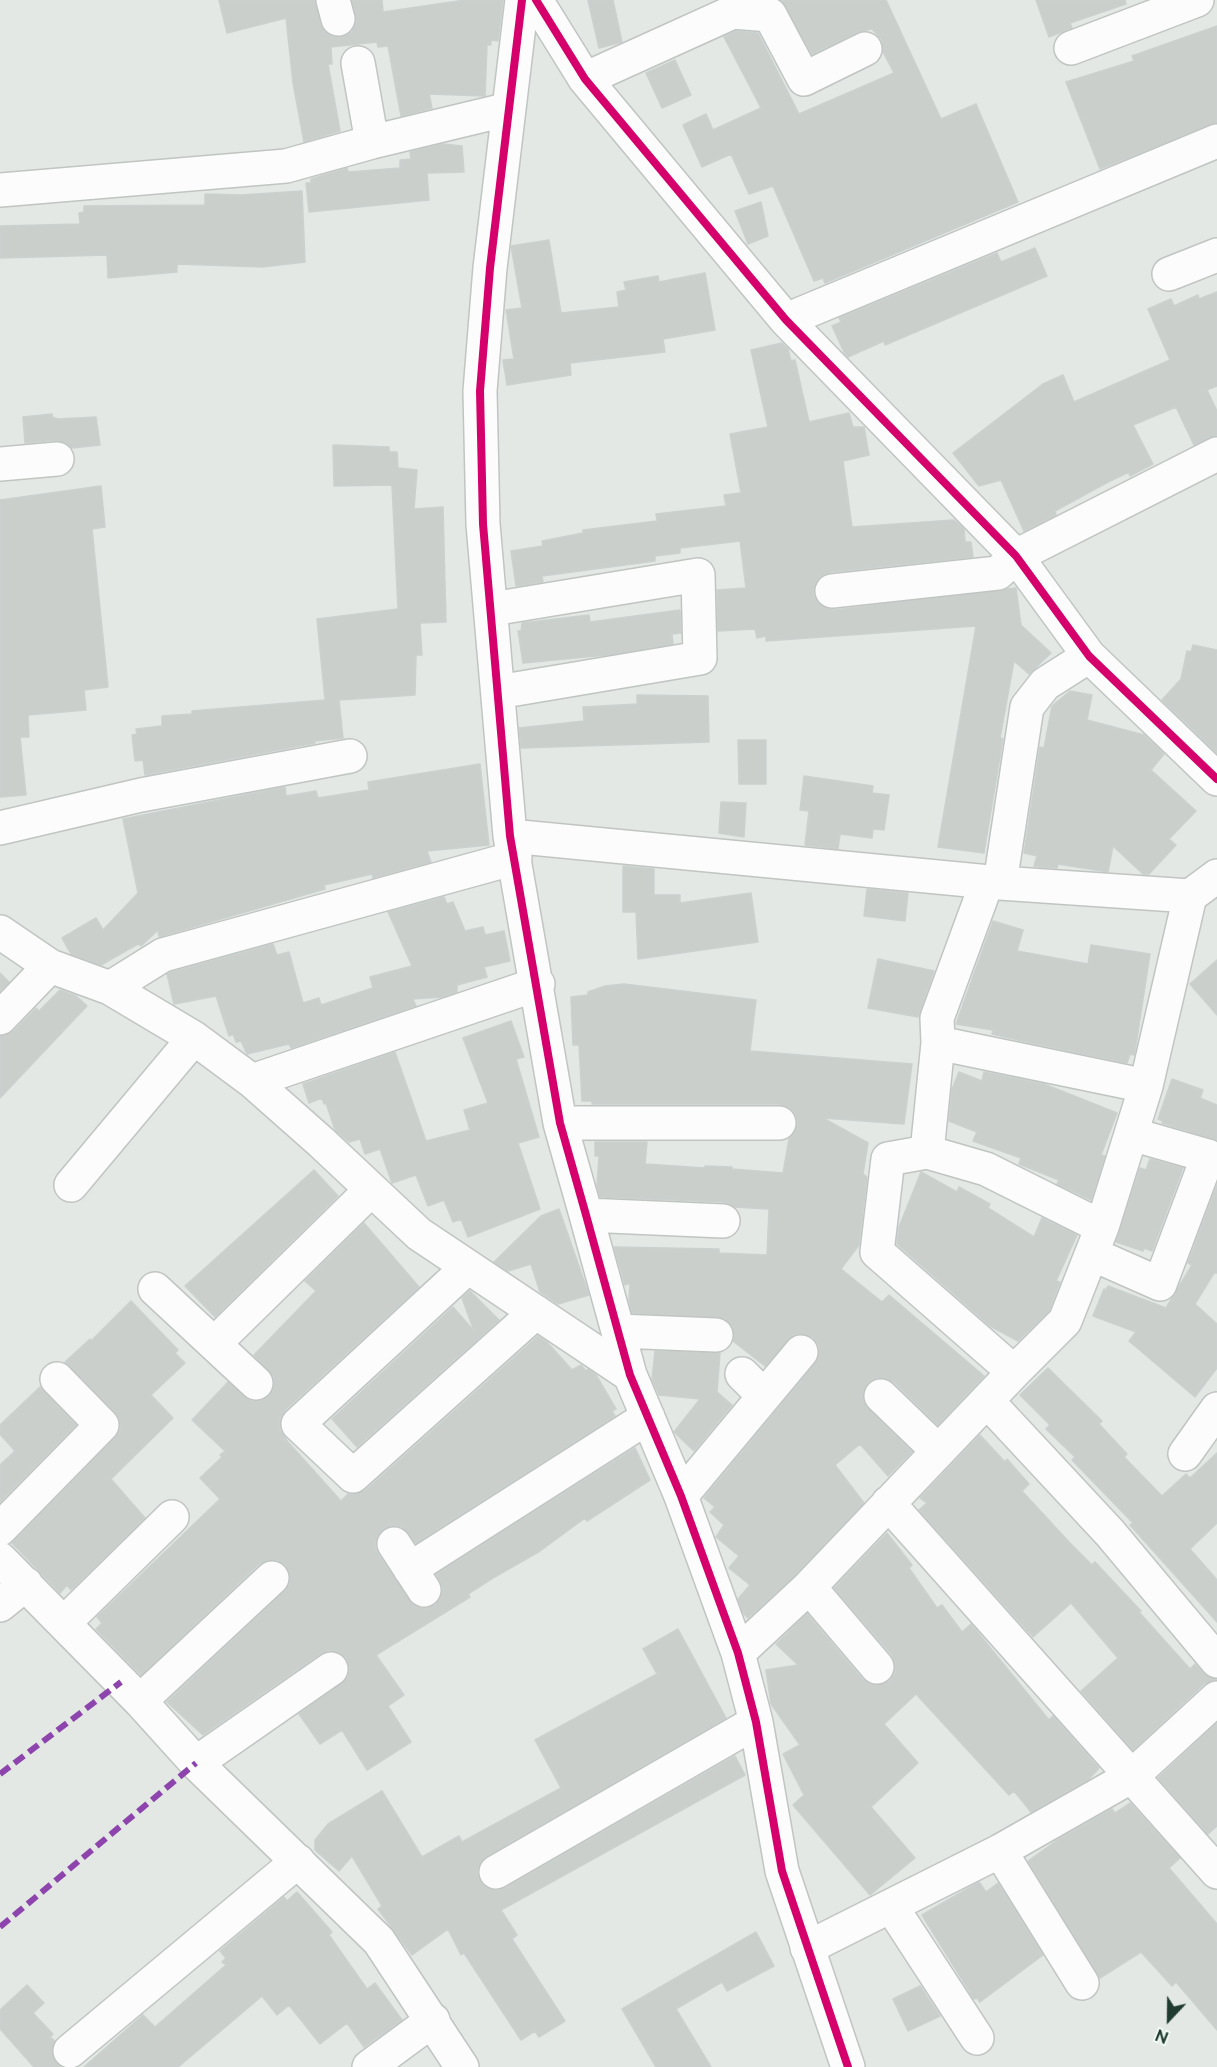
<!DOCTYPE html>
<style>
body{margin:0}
#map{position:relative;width:1217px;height:2067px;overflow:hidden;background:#e3e8e5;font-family:Raleway,sans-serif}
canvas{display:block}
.north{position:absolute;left:1139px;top:1989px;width:60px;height:60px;-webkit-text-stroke:4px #f0f8f3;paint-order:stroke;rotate:202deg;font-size:16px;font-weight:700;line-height:24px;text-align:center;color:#203c31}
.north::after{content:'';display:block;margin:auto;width:21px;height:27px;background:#203c31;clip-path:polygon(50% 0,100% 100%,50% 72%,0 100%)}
</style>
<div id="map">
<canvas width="1217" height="2067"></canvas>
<div class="north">N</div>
</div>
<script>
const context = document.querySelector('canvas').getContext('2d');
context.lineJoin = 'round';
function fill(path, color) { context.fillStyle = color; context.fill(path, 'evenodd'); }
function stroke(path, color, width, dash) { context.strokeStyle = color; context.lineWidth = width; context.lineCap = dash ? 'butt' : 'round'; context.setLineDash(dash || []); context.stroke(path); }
const building = new Path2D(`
 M 219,0 L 315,0 L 324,32 L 333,37 L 342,37 L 352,32 L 356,23 L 352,0 L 382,0 L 383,12 L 465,0 L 503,0 L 498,41 L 491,40 L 491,45 L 487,45 L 485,96 L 429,94 L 432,108 L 401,116 L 388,46 L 378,47 L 377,42 L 331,47 L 332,64 L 328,64 L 340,131 L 304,142 L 293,83 L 286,18 L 227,33 Z
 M 588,0 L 613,0 L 622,42 L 599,48 Z
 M 781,0 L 886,0 L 941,119 L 976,104 L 1018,202 L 825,283 L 823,278 L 814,281 L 773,186 L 749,194 L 731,154 L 702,167 L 683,125 L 706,114 L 713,130 L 761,108 L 724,37 L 736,31 L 758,33 L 799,114 L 894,73 L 883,52 L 882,40 L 872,29 L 857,32 L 812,54 Z
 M 1036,0 L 1125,0 L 1126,4 L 1070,23 L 1072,28 L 1049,37 Z
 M 1217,26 L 1217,123 L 1100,169 L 1066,82 L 1134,61 L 1132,56 Z
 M 675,60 L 691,95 L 662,108 L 646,73 Z
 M 442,144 L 462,146 L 464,172 L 427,173 L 429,200 L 309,212 L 306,183 L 311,183 L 311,179 L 347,168 L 348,172 L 400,168 L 400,160 L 411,159 L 410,152 Z
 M 302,191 L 305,262 L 262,267 L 177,264 L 177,272 L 108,278 L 107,255 L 0,258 L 0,226 L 80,224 L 79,213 L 84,212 L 84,206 L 205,205 L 205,194 L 241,195 Z
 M 761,202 L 768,236 L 748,244 L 735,211 Z
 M 549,240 L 561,313 L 619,307 L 617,292 L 626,290 L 624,282 L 658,276 L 659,282 L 705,273 L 715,330 L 663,339 L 665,352 L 570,363 L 571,375 L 507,385 L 503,360 L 514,359 L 506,310 L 522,308 L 511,246 Z
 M 1035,248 L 1047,276 L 885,345 L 884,341 L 848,357 L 844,352 L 832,326 L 841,322 L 839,318 L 997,253 L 1001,262 Z
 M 1217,292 L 1217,386 L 1207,390 L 1217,411 L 1217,435 L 1194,445 L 1176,407 L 1133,425 L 1153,464 L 1130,476 L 1129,472 L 1108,482 L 1055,511 L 1056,515 L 1024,531 L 1001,480 L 979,486 L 953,453 L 1043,384 L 1063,375 L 1074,402 L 1170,360 L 1148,309 L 1171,299 L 1174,306 L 1198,295 L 1199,299 Z
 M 782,343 L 788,349 L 791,361 L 795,360 L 809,422 L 849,413 L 853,427 L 864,427 L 869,455 L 843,461 L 852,527 L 954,520 L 964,529 L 965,542 L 971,542 L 973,557 L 830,572 L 821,576 L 815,584 L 813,594 L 817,602 L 825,608 L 834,610 L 1016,588 L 1021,625 L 1051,653 L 1029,674 L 1014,661 L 1000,738 L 1003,739 L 984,853 L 938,847 L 976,626 L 766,641 L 766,636 L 757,638 L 755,629 L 718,631 L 717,590 L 746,588 L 740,541 L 680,548 L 680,553 L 655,556 L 655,561 L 542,576 L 543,582 L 516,586 L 511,551 L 543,546 L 542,541 L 583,533 L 583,530 L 657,521 L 656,514 L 726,506 L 724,495 L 741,493 L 730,434 L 768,427 L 751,350 Z
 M 52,414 L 52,417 L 58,419 L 96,417 L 100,445 L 72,448 L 64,442 L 56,440 L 25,443 L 23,417 Z
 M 333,445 L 389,447 L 389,452 L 397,452 L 398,468 L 417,470 L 414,509 L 443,507 L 446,622 L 420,623 L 422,655 L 416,655 L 415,695 L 339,700 L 343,738 L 315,741 L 315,743 L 145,775 L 143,760 L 135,761 L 132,735 L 137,734 L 136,729 L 162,726 L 162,716 L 192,714 L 192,711 L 325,700 L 317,619 L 398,609 L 392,485 L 334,486 Z
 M 101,486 L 105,527 L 92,529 L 108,687 L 84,690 L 86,710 L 28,715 L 29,737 L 20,737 L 26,795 L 0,797 L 0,500 Z
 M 680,610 L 681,633 L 672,634 L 673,644 L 607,655 L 523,663 L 518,631 L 521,631 L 522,623 L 589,615 L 590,622 Z
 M 1193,645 L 1217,650 L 1217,753 L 1162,700 L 1181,679 L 1187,651 L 1191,652 Z
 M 1070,691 L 1092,695 L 1087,720 L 1144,735 L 1164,754 L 1151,770 L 1196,811 L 1169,839 L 1176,845 L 1149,874 L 1143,874 L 1113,846 L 1108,872 L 1058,864 L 1057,868 L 1039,867 L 1034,866 L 1037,856 L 1024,853 L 1040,747 L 1044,748 L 1052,706 Z
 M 637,695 L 708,696 L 709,742 L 521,748 L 519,728 L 584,721 L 583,707 L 637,704 Z
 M 738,740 L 766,740 L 766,784 L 739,784 Z
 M 480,764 L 489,845 L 427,851 L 431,862 L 373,878 L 372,874 L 324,885 L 325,889 L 159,937 L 158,930 L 141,946 L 138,944 L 101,965 L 71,954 L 62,938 L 96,918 L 103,930 L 138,893 L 123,819 L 285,787 L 286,796 L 316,791 L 318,798 L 369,790 L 368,782 Z
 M 804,776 L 873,786 L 872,793 L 889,795 L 884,830 L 873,829 L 872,838 L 840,834 L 838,849 L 805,845 L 809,811 L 800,810 Z
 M 721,802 L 746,803 L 744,837 L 719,833 Z
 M 623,866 L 654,869 L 654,895 L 680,895 L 680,903 L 751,893 L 758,942 L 638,959 L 636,912 L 623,912 Z
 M 867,889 L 908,893 L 905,921 L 864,916 Z
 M 444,897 L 447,904 L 453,902 L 465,931 L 483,927 L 485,935 L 504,931 L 510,961 L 484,967 L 487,977 L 457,985 L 457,992 L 442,997 L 413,999 L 416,1006 L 291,1048 L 289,1044 L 247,1054 L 241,1041 L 236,1042 L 233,1034 L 229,1036 L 216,996 L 174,1004 L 167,974 L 171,972 L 273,944 L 277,955 L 289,952 L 303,1003 L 319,998 L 321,1005 L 373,988 L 370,977 L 412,966 L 388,912 Z
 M 993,921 L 1023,930 L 1017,951 L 1088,964 L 1091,945 L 1150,954 L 1136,1045 L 1134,1055 L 1130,1054 L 1127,1063 L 1031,1043 L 992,1034 L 993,1030 L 956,1024 Z
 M 878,959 L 934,971 L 918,1017 L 868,1008 Z
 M 1217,960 L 1217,1015 L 1190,984 Z
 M 0,973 L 9,982 L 0,991 Z
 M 624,984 L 756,1000 L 750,1051 L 912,1064 L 904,1124 L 823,1118 L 868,1143 L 863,1174 L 867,1177 L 859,1245 L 841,1269 L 882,1302 L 889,1295 L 984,1376 L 938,1425 L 894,1382 L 885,1378 L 876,1378 L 868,1383 L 863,1392 L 863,1401 L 868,1409 L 912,1452 L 888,1476 L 860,1444 L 835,1465 L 864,1503 L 796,1574 L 748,1618 L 743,1613 L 738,1599 L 750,1585 L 729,1568 L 739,1556 L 716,1537 L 724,1525 L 710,1512 L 715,1507 L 704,1498 L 815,1364 L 819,1356 L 819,1346 L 813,1337 L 804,1334 L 794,1335 L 765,1366 L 733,1341 L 733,1327 L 725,1319 L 632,1313 L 629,1300 L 630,1283 L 625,1285 L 614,1247 L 719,1249 L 719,1253 L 767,1255 L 769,1209 L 734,1207 L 724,1202 L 600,1197 L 597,1185 L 599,1156 L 595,1156 L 595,1142 L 647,1142 L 645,1164 L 705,1168 L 705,1166 L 732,1167 L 732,1169 L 783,1173 L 789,1139 L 795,1132 L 798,1122 L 795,1114 L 789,1107 L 779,1104 L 592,1104 L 592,1101 L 582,1101 L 579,1045 L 573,1045 L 571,997 L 588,995 L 588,992 L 605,986 Z
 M 60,990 L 76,996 L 87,1006 L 0,1098 L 0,1036 L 14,1031 L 36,1008 L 39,1011 Z
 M 511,1021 L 524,1057 L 516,1059 L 539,1137 L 518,1143 L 540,1209 L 468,1237 L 461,1219 L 453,1222 L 444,1200 L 428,1206 L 416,1175 L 392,1183 L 380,1149 L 365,1154 L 360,1139 L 349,1142 L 335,1130 L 326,1103 L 324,1104 L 322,1098 L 309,1103 L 303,1084 L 395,1052 L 426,1141 L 470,1130 L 464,1110 L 488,1103 L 463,1038 Z
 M 959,1072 L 982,1081 L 984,1072 L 1044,1084 L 1117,1113 L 1101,1155 L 1105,1156 L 1091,1200 L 1057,1184 L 1059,1180 L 1019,1164 L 1021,1158 L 973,1141 L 977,1132 L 949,1121 L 952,1089 Z
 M 1172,1079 L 1203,1090 L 1200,1098 L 1217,1105 L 1217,1140 L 1162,1123 L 1163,1121 L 1158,1119 Z
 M 1150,1159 L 1183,1168 L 1152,1251 L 1144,1248 L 1143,1251 L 1116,1242 L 1140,1168 L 1146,1170 Z
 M 314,1170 L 338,1196 L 215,1317 L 185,1286 Z
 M 921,1172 L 957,1192 L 959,1187 L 990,1204 L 988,1208 L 1034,1237 L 1042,1218 L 1077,1235 L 1056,1281 L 1060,1282 L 1049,1311 L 1018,1341 L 990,1326 L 897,1244 L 899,1227 Z
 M 1217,1185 L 1217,1273 L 1214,1273 L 1195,1304 L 1217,1324 L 1217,1368 L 1195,1397 L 1129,1341 L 1136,1332 L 1093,1316 L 1104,1289 L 1106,1290 L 1108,1286 L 1166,1308 L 1192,1265 L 1188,1263 Z
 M 559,1209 L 589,1295 L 558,1304 L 540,1292 L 531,1264 L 508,1271 L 494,1262 L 541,1216 Z
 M 364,1223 L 419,1287 L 285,1410 L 280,1419 L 280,1430 L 288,1442 L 341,1501 L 348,1494 L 357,1494 L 366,1490 L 538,1336 L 547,1342 L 572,1370 L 581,1365 L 586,1371 L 588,1369 L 596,1375 L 616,1409 L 612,1411 L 615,1416 L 416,1543 L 402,1527 L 392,1525 L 383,1529 L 377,1536 L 375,1546 L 378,1554 L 415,1606 L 426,1609 L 435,1605 L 440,1599 L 443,1588 L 436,1574 L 635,1448 L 650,1480 L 587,1521 L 585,1518 L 540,1551 L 493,1578 L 468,1594 L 470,1597 L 376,1655 L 404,1695 L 388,1706 L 411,1742 L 367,1770 L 342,1730 L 320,1744 L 299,1714 L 348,1677 L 350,1667 L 346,1658 L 338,1652 L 329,1650 L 320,1654 L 203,1735 L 167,1702 L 285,1591 L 290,1583 L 290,1573 L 285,1565 L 278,1560 L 268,1560 L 259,1564 L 141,1675 L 96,1629 L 102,1623 L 97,1617 L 220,1499 L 200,1478 L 222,1457 L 220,1455 L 225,1451 L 192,1420 L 228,1382 L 251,1401 L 261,1401 L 270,1395 L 274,1387 L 274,1377 L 254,1355 L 316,1291 L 305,1281 Z
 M 470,1291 L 499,1320 L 357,1447 L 332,1419 L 453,1307 L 474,1331 L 462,1298 Z
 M 131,1301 L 178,1350 L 175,1353 L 185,1363 L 151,1395 L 173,1418 L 111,1479 L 145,1518 L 71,1590 L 67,1585 L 60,1593 L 12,1543 L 115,1438 L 120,1430 L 120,1421 L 115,1412 L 65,1362 L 90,1339 L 91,1341 Z
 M 655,1351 L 720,1353 L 717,1392 L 732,1405 L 694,1451 L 674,1432 L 700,1399 L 659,1395 L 652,1379 Z
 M 1048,1368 L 1102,1421 L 1099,1424 L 1127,1454 L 1124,1457 L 1162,1496 L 1186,1474 L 1190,1478 L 1217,1453 L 1217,1523 L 1190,1549 L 1217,1580 L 1217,1622 L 1130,1525 L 1133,1523 L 1072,1460 L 1075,1457 L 1046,1429 L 1050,1425 L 1020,1395 Z
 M 40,1387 L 76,1425 L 0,1502 L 0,1465 L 15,1451 L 0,1434 L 0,1425 Z
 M 980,1435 L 1005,1462 L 1007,1459 L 1029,1484 L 1022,1491 L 1069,1542 L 1092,1565 L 1095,1562 L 1141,1611 L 1139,1612 L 1190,1669 L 1195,1664 L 1203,1673 L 1217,1679 L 1204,1684 L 1133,1750 L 1081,1691 L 1118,1658 L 1071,1603 L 1033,1637 L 919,1510 L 927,1503 L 920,1498 Z
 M 887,1533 L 912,1565 L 909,1568 L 937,1608 L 942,1605 L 962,1632 L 971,1624 L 1049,1720 L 1053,1716 L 1099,1768 L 1089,1779 L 1031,1812 L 1014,1791 L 1009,1795 L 916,1694 L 884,1724 L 918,1763 L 871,1807 L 915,1858 L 870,1895 L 793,1805 L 804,1795 L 783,1754 L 800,1745 L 771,1704 L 766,1670 L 798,1665 L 776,1644 L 807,1614 L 863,1680 L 870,1684 L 880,1685 L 890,1681 L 895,1673 L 895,1663 L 892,1655 L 834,1588 Z
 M 678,1629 L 726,1718 L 487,1856 L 480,1863 L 477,1871 L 480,1881 L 487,1888 L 497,1891 L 505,1888 L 735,1756 L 745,1775 L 501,1910 L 517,1935 L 512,1939 L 565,2021 L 539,2037 L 535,2031 L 521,2040 L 464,1953 L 461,1955 L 448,1929 L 412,1955 L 378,1909 L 382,1906 L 352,1856 L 339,1871 L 315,1850 L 315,1840 L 328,1824 L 382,1791 L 422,1857 L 459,1836 L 462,1842 L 561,1788 L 535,1740 L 657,1674 L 643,1649 Z
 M 1217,1723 L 1217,1826 L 1208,1834 L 1158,1778 Z
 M 1130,1803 L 1180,1858 L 1169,1868 L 1217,1924 L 1217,2030 L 1176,1982 L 1172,1986 L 1141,1952 L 1100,1978 L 1028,1861 L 1056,1841 L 1112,1809 L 1115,1813 Z
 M 979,1882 L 986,1892 L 998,1883 L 1043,1955 L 980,2002 L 977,1998 L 974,1999 L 922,1915 Z
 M 297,1892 L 332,1932 L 329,1935 L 367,1989 L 375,1983 L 402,2020 L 364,2047 L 347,2023 L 320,2044 L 289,2005 L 277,2015 L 262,1996 L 178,2067 L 84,2067 L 143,2015 L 155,2027 L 226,1965 L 222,1962 L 226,1958 L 220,1951 L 284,1897 L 287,1901 Z
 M 756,1932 L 774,1966 L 727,1991 L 722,1982 L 676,2009 L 711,2067 L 656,2067 L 622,2009 Z
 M 27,1985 L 44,2003 L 33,2013 L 53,2034 L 50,2037 L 55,2041 L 52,2055 L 61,2067 L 34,2067 L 0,2029 L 0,2010 Z
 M 920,1986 L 940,2016 L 908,2031 L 893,1999 Z`);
fill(building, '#cacfcc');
stroke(building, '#cbd1ce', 1.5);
const minor = new Path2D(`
 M 333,0 L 338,19
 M 522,0 L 490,268 L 480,391 L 483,524 L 510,836 L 560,1123 L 586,1215 L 630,1375 L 681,1496 L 738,1653 L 756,1722 L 782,1871 L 848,2067
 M 536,0 L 585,79 L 786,320 L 1016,556 L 1089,656 L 1217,779
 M 1071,48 L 1197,0
 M 358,63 L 372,142
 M 585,79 L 733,12 L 770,15 L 804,79 L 865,49
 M 0,190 L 286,166 L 372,142 L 509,109
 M 1169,274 L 1217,255
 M 786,320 L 1217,141
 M 0,464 L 57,459
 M 832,591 L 998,573 L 1016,556 L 1217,454
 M 492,609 L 698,575 L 700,658 L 498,692
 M 0,828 L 141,795 L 350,756
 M 510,836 L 1000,883 L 1190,896 L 1217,876
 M 1000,883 L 1027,707 L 1045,684 L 1089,656
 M 0,932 L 50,966 L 110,988 L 194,1038 L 252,1081 L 321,1142 L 419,1234 L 630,1375
 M 110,988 L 163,955 L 515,858
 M 0,1018 L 50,966
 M 938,1043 L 1146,1086
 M 252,1081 L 538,984
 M 560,1123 L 779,1123
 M 927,1152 L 938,1043 L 937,1018 L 987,882
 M 71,1185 L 194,1038
 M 586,1215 L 723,1221
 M 1092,1254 L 1160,1284 L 1208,1156 L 1131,1134
 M 468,1267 L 298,1424 L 353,1476 L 536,1312
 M 155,1289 L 256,1383
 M 618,1331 L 716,1335
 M 214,1344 L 371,1190
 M 1014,1372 L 1065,1321 L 1102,1227 L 1146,1086 L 1190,896
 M 742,1374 L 764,1396
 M 881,1396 L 938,1451
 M 987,1401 L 1110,1533 L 1217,1661
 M 1185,1454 L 1217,1409
 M 681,1496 L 801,1352
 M 888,1503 L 1217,1872
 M 0,1529 L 102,1425 L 57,1379
 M 394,1544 L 424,1590
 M 0,1559 L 140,1701 L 196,1763 L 379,1941 L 462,2067
 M 410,1569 L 648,1417
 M 809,1587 L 877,1667
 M 0,1605 L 26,1584
 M 64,1623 L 172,1517
 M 738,1653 L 809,1587 L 1014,1372 L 877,1252 L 888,1159 L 927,1152 L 986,1169 L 1102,1227
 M 140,1701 L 272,1578
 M 196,1763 L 331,1669
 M 1000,1851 L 1082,1983
 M 496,1872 L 756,1722
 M 891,1906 L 977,2038
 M 807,1948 L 1000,1851 L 1132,1776 L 1217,1698
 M 70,2051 L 298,1861
 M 369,2067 L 433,2020`);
stroke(minor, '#c0c5c2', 36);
stroke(minor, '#fbfcfb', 33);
stroke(new Path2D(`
 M 0,1774 L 121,1682
 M 0,1927 L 196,1763`), '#8e44ad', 6, [12, 6]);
stroke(new Path2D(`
 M 522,0 L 490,268 L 480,391 L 483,524 L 510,836 L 560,1123 L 586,1215 L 630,1375 L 681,1496 L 738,1653 L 756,1722 L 782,1871 L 848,2067
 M 536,0 L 585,79 L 786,320 L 1016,556 L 1089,656 L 1217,779`), '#d6006c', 8);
</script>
